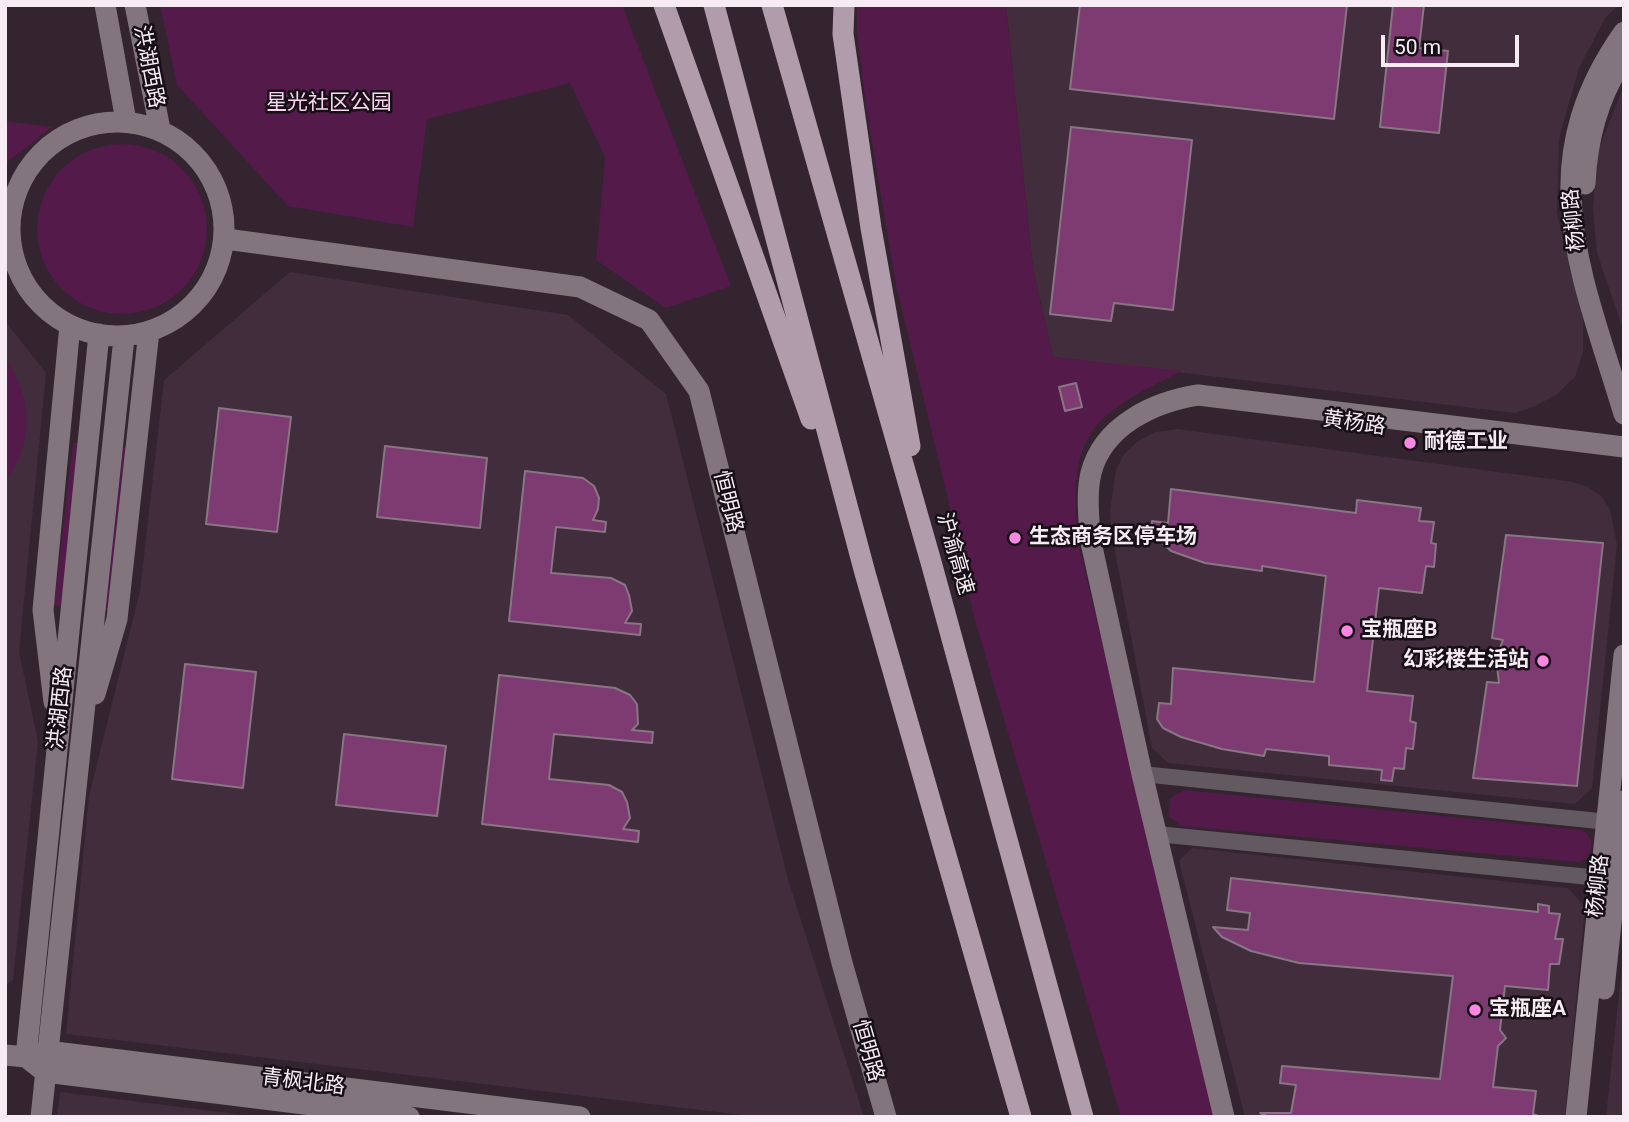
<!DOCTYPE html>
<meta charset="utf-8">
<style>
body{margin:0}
#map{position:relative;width:1629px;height:1122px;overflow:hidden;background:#332430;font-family:Roboto,sans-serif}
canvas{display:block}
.frame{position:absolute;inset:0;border:7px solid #f7ecf4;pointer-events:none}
.scale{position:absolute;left:1381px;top:35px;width:138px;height:32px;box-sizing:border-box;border:4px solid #f7ecf4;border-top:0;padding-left:9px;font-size:21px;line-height:24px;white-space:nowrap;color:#f7ecf4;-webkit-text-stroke:5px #160f15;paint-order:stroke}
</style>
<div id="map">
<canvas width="1629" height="1122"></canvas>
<div class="frame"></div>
<div class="scale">50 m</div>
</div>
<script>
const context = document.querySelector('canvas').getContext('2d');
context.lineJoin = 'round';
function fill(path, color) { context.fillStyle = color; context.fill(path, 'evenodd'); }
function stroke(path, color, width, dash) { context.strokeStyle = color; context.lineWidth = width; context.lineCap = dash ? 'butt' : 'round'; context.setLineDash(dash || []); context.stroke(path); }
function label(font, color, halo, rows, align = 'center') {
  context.font = font + ' Roboto,"Noto Sans SC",sans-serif'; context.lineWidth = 5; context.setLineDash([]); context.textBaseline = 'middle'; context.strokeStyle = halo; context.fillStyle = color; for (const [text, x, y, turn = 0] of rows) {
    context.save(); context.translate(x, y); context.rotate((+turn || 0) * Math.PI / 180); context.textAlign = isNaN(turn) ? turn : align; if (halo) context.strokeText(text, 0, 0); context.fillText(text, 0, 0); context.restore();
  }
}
fill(new Path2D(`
 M 1006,5 L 1619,5 L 1605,18 L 1579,68 L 1559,139 L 1557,214 L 1583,320 L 1583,352 L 1575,377 L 1556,395 L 1535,406 L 1515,413 L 1053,357 L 1033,269 Z
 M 1624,85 L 1624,332 L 1597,253 L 1593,208 L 1598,151 Z
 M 290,272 L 568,315 L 666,394 L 789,883 L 864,1117 L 759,1117 L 66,1034 L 89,796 L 140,591 L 164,380 Z
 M 5,321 L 46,373 L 19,652 L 38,741 L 13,980 L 5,986 Z
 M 1177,429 L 1573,482 L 1588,487 L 1601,496 L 1610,509 L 1617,545 L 1592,788 L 1575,804 L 1168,763 L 1152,748 L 1111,530 L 1110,511 L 1116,470 L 1124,454 L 1137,442 L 1155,432 Z
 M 1192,848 L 1568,888 L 1585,907 L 1565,1117 L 1245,1117 L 1179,861 Z
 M 1624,946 L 1624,1117 L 1606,1117 Z
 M 60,1092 L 261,1117 L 57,1117 Z`), '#422d3d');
fill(new Path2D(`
 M 160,5 L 622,5 L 731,286 L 666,308 L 596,260 L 605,157 L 570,83 L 427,119 L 413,227 L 288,206 L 177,85 Z
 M 857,5 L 1006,5 L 1033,269 L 1053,357 L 1182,371 C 1085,418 1068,436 1079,546 L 1215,1117 L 1121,1117 L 974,617 L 947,495 L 896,285 L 866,106 L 857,34 Z
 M 5,121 L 52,127 L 5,164 Z
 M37 229a85 85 0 1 1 170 0a85 85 0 1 1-170 0Z
 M 5,358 C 33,397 35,442 5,482 Z
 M 73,443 L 80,443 L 61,606 L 54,605 Z
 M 122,447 L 129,448 L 110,611 L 104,610 Z
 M 1184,790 L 1582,830 C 1596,839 1595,855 1579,862 L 1181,826 L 1168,816 L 1170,798 Z`), '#531a4a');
const building = new Path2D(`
 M 1080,5 L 1347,5 L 1334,119 L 1070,89 Z
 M 1393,5 L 1424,5 L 1419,48 L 1448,51 L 1439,133 L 1380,127 Z
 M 1071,127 L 1192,140 L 1173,310 L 1114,303 L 1111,321 L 1050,314 Z
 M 1076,383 L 1082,407 L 1065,411 L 1059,387 Z
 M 219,408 L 291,417 L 277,532 L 206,524 Z
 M 385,446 L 487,458 L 480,528 L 377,517 Z
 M 525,471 L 583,478 L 594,486 L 599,498 L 598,509 L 593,520 L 606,522 L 605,532 L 556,527 L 551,573 L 611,578 L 625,585 L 629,595 L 632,611 L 625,623 L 641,624 L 640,635 L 509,621 Z
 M 1171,489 L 1356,513 L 1357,500 L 1421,508 L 1419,521 L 1434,522 L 1431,543 L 1436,544 L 1434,567 L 1426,566 L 1422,593 L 1379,588 L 1367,691 L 1413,696 L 1410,721 L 1416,723 L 1413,749 L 1406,748 L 1404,769 L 1394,768 L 1392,781 L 1381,780 L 1382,770 L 1329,765 L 1329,756 L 1266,749 L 1264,756 L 1222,749 L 1181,737 L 1163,728 L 1157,719 L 1159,703 L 1171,704 L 1173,668 L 1314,682 L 1326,576 L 1262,566 L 1262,571 L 1205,563 L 1171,551 L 1159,540 L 1151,539 L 1152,521 L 1168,523 Z
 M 1506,535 L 1603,543 L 1577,786 L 1473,778 L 1487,682 L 1499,683 L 1496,658 L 1503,640 L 1492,638 Z
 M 185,664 L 256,672 L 243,788 L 172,779 Z
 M 499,675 L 615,688 L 630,695 L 637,704 L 638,724 L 632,730 L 653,732 L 652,743 L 554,734 L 549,779 L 609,785 L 622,792 L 627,802 L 630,818 L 623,829 L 639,831 L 638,842 L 482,824 Z
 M 344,734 L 446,746 L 437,816 L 336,805 Z
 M 1231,878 L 1538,912 L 1538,904 L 1549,906 L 1549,913 L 1560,914 L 1555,939 L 1563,939 L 1559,964 L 1550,964 L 1548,990 L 1505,986 L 1500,1030 L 1506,1038 L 1498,1046 L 1493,1087 L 1536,1091 L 1533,1114 L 1541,1117 L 1269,1117 L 1260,1113 L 1291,1113 L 1296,1085 L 1280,1083 L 1282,1066 L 1440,1079 L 1453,976 L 1299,963 L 1251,951 L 1222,937 L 1213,927 L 1248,930 L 1250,913 L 1227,910 Z`);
fill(building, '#7d3b71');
stroke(building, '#897684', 2);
stroke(new Path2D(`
 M 1142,774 L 1618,823
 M 1157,834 L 1610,879`), '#625a60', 16);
stroke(new Path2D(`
 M 105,5 L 126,121
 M 135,5 L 160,129
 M 1624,32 C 1529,166 1582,274 1624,414
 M10 229a107 107 0 1 1 214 0a107 107 0 1 1-214 0Z
 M 1585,184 C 1587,139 1599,95 1624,58
 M 226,239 L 580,287 L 649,320 L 699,391 L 842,963 L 886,1117
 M 99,334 L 26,1057 L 45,1072 L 409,1117
 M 95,694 L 117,619 L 149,331
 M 54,702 L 43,610 L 70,325
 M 1604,989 L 1624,801
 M 5,1055 L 26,1057 L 47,1051 L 580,1117
 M 41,1117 L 124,338
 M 1224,1117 L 1142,774 L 1090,538 C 1089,517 1086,494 1091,473 C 1103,426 1153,402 1198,395 L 1624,447
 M 1576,1117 L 1624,655`), '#82757e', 21);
stroke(new Path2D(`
 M 664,5 L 811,419
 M 714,5 L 865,573 L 1021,1117
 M 772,5 L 931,562 L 1083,1117
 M 844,5 L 843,34 L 871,228 L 910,446`), '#b09cab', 21);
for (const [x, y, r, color] of [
 [1410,443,7,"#fb87e5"],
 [1015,538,7,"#fb87e5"],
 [1347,631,7,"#fb87e5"],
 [1543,661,7,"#fb87e5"],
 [1475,1010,7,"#fb87e5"]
]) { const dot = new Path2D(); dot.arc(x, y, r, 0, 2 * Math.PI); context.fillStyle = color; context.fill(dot); stroke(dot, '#160f15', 2.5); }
label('21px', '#f7ecf4', '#160f15', [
 ["洪湖西路",148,67,79],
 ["杨柳路",1575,220,-96],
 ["黄杨路",1354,424,8],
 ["恒明路",727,502,76],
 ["沪渝高速",954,554,74],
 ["洪湖西路",61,708,-84],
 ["杨柳路",1599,886,-84],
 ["恒明路",867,1051,74],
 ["青枫北路",303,1083,7]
]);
label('21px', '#fad3f1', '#160f15', [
 ["星光社区公园",329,104]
]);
label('bold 21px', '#f7ecf4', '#160f15', [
 ["耐德工业",1424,443],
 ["生态商务区停车场",1029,538],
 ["宝瓶座B",1361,631],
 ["幻彩楼生活站",1529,661,"right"],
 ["宝瓶座A",1489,1010]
], 'left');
</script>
